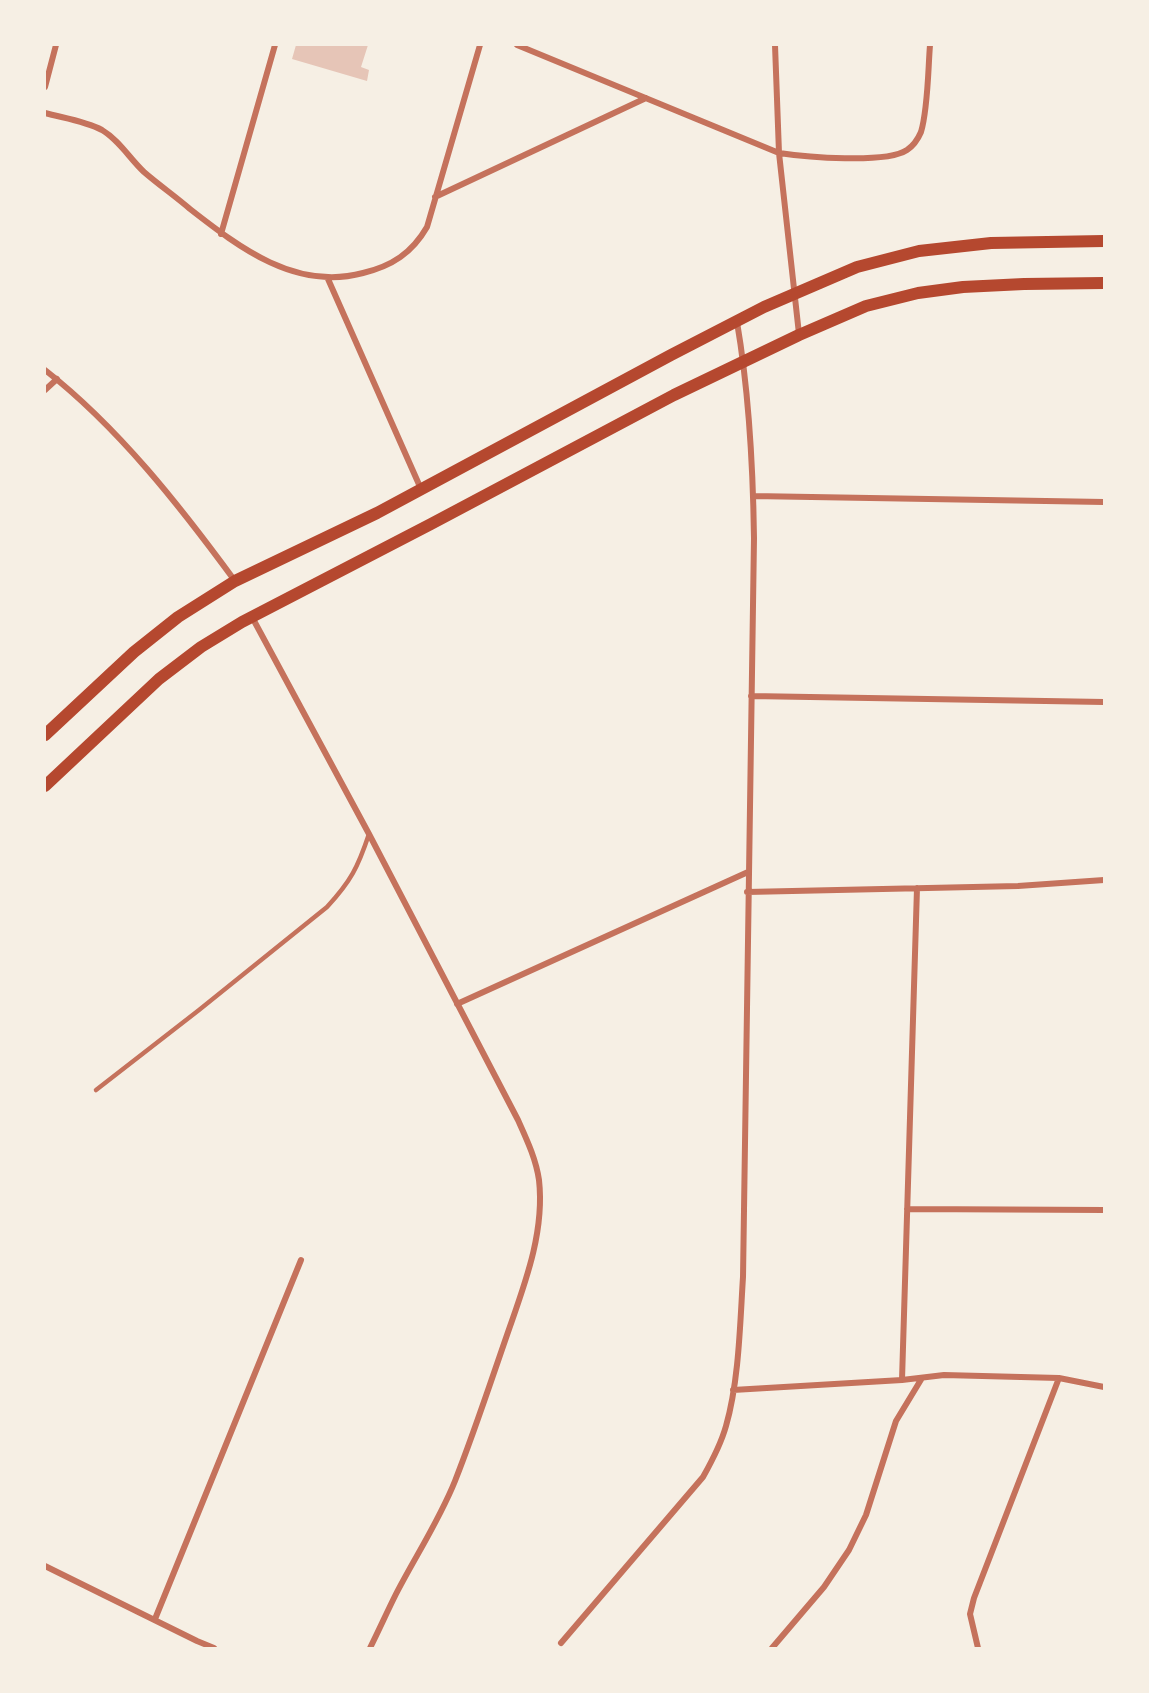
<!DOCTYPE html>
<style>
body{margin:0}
#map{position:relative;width:1149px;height:1693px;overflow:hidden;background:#f6efe4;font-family:"DejaVu Sans",sans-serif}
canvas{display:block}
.frame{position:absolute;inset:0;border:46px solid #f6efe4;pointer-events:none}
</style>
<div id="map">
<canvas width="1149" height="1693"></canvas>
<div class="frame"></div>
</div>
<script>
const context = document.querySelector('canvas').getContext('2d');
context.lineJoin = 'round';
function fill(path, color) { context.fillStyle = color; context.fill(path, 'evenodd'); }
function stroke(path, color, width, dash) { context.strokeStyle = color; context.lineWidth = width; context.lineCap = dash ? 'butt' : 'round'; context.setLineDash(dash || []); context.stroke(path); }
fill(new Path2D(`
 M 296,45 L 368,45 L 361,67 L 369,70 L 367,81 L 292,59 Z`), '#e6c5b7');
stroke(new Path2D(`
 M 96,1090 L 199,1010 L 327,907 C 351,881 358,867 369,834`), '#c5725c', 4.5);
stroke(new Path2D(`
 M 517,45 L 779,153 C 805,157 886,164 907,150 C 913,146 918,139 921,132 C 928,109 928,70 930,45
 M 775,45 L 779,153 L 799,334
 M 45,87 L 56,45
 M 45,113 C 63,118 85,121 102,130 C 119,140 130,159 144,172 C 159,185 175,196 190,209 C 240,248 296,291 363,273 C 392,266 412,253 427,227 L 480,45
 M 435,197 L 646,98
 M 221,234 L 275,45
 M 328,279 L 421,489
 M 45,370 C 118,427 180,506 235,581
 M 45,390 L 57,379
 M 753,496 L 1104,502
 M 252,617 L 369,834 L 518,1120 C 527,1140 536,1159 539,1180 C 545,1233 524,1286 507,1335 C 490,1384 474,1433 455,1481 C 439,1521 415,1557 396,1594 C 387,1612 379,1630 370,1648
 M 751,696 L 1104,702
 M 747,892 L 1018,886 L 1104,880
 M 457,1004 L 748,872
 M 907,1209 L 1104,1210
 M 902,1380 L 917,888
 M 733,1390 L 902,1380 L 944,1375 L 1059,1378 L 1104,1387
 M 45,1566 L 197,1641 L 214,1648
 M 155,1619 L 301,1260
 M 561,1643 L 703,1477 C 712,1461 721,1444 726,1426 C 739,1381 740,1324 743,1277 L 754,538 C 753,466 749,392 737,322
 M 772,1648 L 824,1587 L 849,1550 L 866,1515 L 896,1421 L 922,1378
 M 978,1648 L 970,1614 L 974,1598 L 1059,1378`), '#c5725c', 6);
stroke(new Path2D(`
 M 45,735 L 134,652 L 178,617 L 235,581 L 377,513 L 671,355 L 764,307 L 857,267 L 919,251 L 991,243 L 1104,241
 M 45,786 L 159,679 L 201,647 L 242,622 L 431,524 L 674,395 L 799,335 L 866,306 L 918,293 L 963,287 L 1024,284 L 1104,283`), '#b5482f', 12);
</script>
